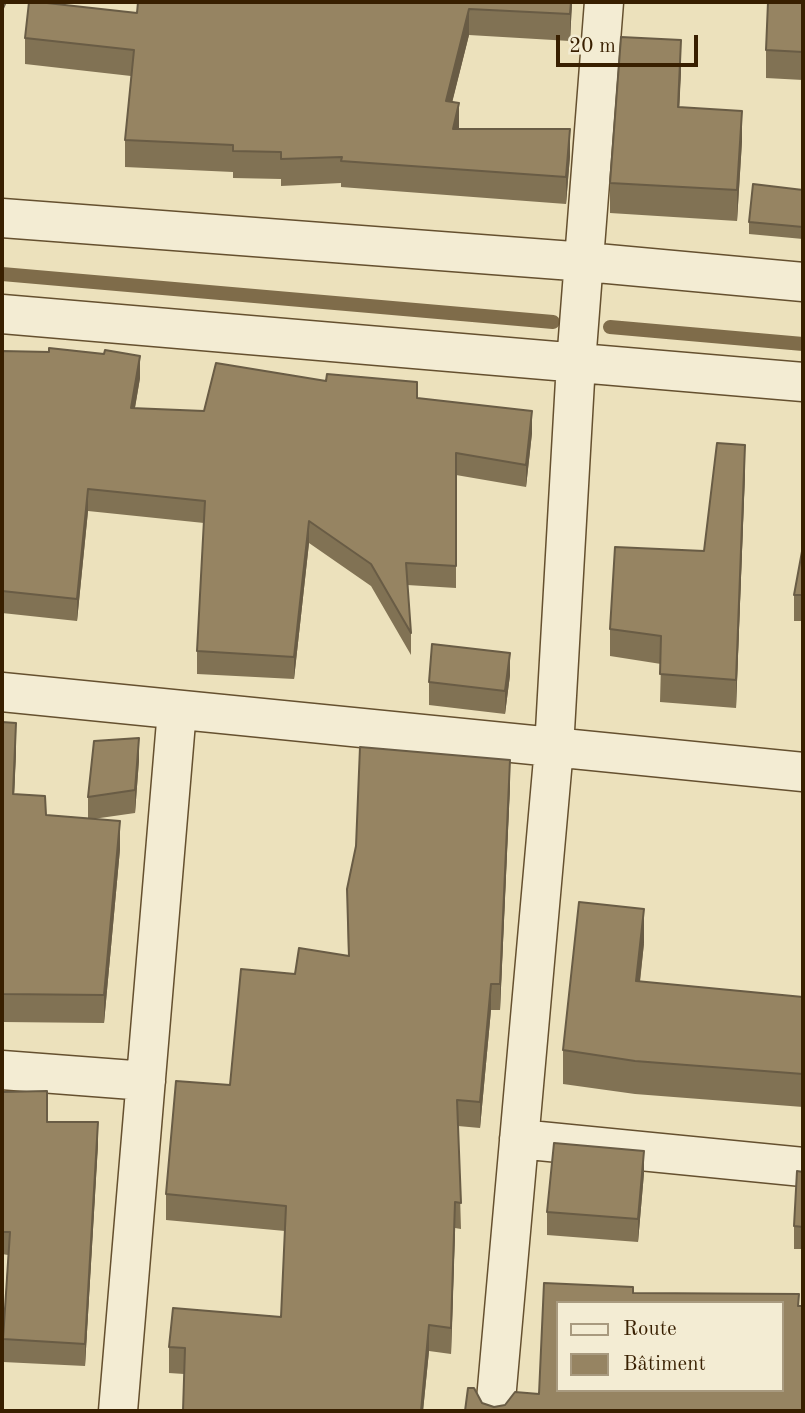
<!DOCTYPE html>
<meta charset="utf-8">
<style>
body{margin:0}
#map{position:relative;width:805px;height:1413px;overflow:hidden;background:#ece1bc;font-family:"Old Standard TT",serif}
canvas{display:block}
.frame{position:absolute;inset:0;border:4px solid #381f00;pointer-events:none}
.legend{position:absolute;left:556px;top:1301px;width:228px;height:91px;box-sizing:border-box;background:#f3ecd3;border:2px solid #a89a7f;margin:0;padding:9px 12px;list-style:none;font-size:21px;color:#381f00}
.legend li{display:flex;align-items:center;gap:14px;height:35px}
.legend b{width:35px;border:2px solid #a89a7f}
.scale{position:absolute;left:556px;top:35px;width:142px;height:32px;box-sizing:border-box;border:4px solid #381f00;border-top:0;padding-left:9px;font-size:21px;line-height:24px;white-space:nowrap;color:#381f00;-webkit-text-stroke:5px #f3ecd3;paint-order:stroke}
</style>
<div id="map">
<canvas width="805" height="1413"></canvas>
<div class="frame"></div>
<ul class="legend">
<li><b style="height:9px;background:#f3ecd3"></b>Route</li>
<li><b style="height:19px;background:#968462"></b>Bâtiment</li>
</ul>
<div class="scale">20 m</div>
</div>
<script>
const context = document.querySelector('canvas').getContext('2d');
context.lineJoin = 'round';
function stroke(path, color, width, dash) { context.strokeStyle = color; context.lineWidth = width; context.lineCap = dash ? 'butt' : 'round'; context.setLineDash(dash || []); context.stroke(path); }
function fill(path, color) { context.fillStyle = color; context.fill(path, 'evenodd'); }
stroke(new Path2D(`
 M 2,274 L 553,322
 M 610,327 L 803,344`), '#7f6c4a', 14);
const street = new Path2D(`
 M 2,218 L 586,262 L 803,282
 M 2,314 L 803,382
 M 2,692 L 803,772
 M 2,1070 L 146,1081
 M 519,1139 L 803,1167
 M 118,1411 L 177,710
 M 495,1411 L 554,748 L 576,363 L 604,2`);
stroke(street, '#65502f', 41);
stroke(street, '#f3ecd3', 38);
fill(new Path2D(`
 M 138,2 L 572,2 L 570,41 L 469,35 L 452,102 L 459,129 L 570,156 L 566,204 L 341,187 L 341,183 L 281,186 L 281,179 L 233,178 L 233,172 L 125,167 L 125,140 L 131,76 L 25,64 L 25,38 L 137,13 Z
 M 803,2 L 803,80 L 766,78 L 766,50 Z
 M 681,71 L 679,107 L 742,141 L 737,221 L 610,213 L 610,183 Z
 M 803,190 L 803,239 L 749,234 L 749,222 Z
 M 2,351 L 140,378 L 135,408 L 204,411 L 417,398 L 532,433 L 526,487 L 456,475 L 456,588 L 407,585 L 411,633 L 411,655 L 371,586 L 309,543 L 294,679 L 197,674 L 197,651 L 204,523 L 88,511 L 77,621 L 2,613 Z
 M 745,473 L 736,708 L 660,702 L 661,664 L 610,656 L 610,629 L 704,551 Z
 M 803,546 L 803,621 L 794,621 L 794,595 Z
 M 510,675 L 505,714 L 429,705 L 429,682 Z
 M 2,722 L 16,752 L 14,794 L 46,815 L 88,818 L 88,797 L 139,760 L 135,813 L 93,819 L 120,849 L 104,1023 L 2,1022 Z
 M 510,786 L 500,1010 L 491,1010 L 480,1128 L 458,1126 L 461,1229 L 455,1228 L 451,1354 L 429,1351 L 423,1411 L 183,1411 L 184,1374 L 169,1373 L 169,1347 L 281,1317 L 285,1231 L 166,1220 L 166,1194 L 295,974 L 348,956 L 347,889 Z
 M 644,943 L 640,982 L 803,997 L 803,1107 L 635,1094 L 563,1084 L 563,1050 Z
 M 2,1092 L 47,1122 L 98,1144 L 85,1366 L 3,1362 L 3,1339 L 8,1255 L 2,1254 Z
 M 803,1172 L 803,1249 L 794,1249 L 794,1226 Z
 M 644,1173 L 638,1242 L 547,1235 L 547,1212 Z`), '#817254');
fill(new Path2D(`
 M 2,2 L 7,2 L 2,13 Z
 M 571,2 L 572,2 L 570,41 L 570,14 Z
 M 469,9 L 469,35 L 446,127 L 446,101 Z
 M 681,40 L 681,71 L 678,137 L 678,107 Z
 M 459,103 L 459,130 L 453,129 Z
 M 742,111 L 742,141 L 737,221 L 737,190 Z
 M 570,129 L 570,156 L 566,204 L 566,177 Z
 M 140,356 L 140,378 L 131,430 L 131,408 Z
 M 532,411 L 532,433 L 526,487 L 526,465 Z
 M 745,445 L 745,473 L 736,708 L 736,680 Z
 M 88,489 L 88,511 L 77,621 L 77,599 Z
 M 309,521 L 309,543 L 294,679 L 294,657 Z
 M 510,653 L 510,675 L 505,714 L 505,691 Z
 M 16,723 L 16,752 L 13,822 L 13,794 Z
 M 139,738 L 139,760 L 135,813 L 135,790 Z
 M 510,760 L 510,786 L 500,1010 L 500,984 Z
 M 120,821 L 120,849 L 104,1023 L 104,995 Z
 M 644,909 L 644,943 L 636,1015 L 636,981 Z
 M 491,984 L 491,1010 L 480,1128 L 480,1102 Z
 M 98,1122 L 98,1144 L 85,1366 L 85,1344 Z
 M 644,1151 L 644,1173 L 638,1242 L 638,1219 Z
 M 455,1202 L 455,1228 L 451,1354 L 451,1328 Z
 M 429,1325 L 429,1351 L 423,1411 L 421,1411 Z`), '#695c45');
const building = new Path2D(`
 M 29,2 L 38,2 L 137,13 L 138,2 L 571,2 L 570,14 L 469,9 L 446,101 L 459,103 L 453,129 L 570,129 L 566,177 L 341,161 L 342,157 L 281,159 L 281,152 L 233,151 L 233,145 L 125,140 L 134,50 L 25,38 Z
 M 768,2 L 803,2 L 803,52 L 766,50 Z
 M 621,37 L 681,40 L 678,107 L 742,111 L 737,190 L 610,183 Z
 M 753,184 L 803,190 L 803,227 L 749,222 Z
 M 49,348 L 104,354 L 105,350 L 140,356 L 131,408 L 204,411 L 216,363 L 326,381 L 327,374 L 417,382 L 417,398 L 532,411 L 526,465 L 456,453 L 456,566 L 406,563 L 411,633 L 371,564 L 309,521 L 294,657 L 197,651 L 205,501 L 88,489 L 77,599 L 2,591 L 2,351 L 49,352 Z
 M 717,443 L 745,445 L 736,680 L 660,674 L 661,636 L 610,629 L 615,547 L 704,551 Z
 M 803,546 L 803,595 L 794,595 Z
 M 432,644 L 510,653 L 505,691 L 429,682 Z
 M 2,722 L 16,723 L 13,794 L 45,796 L 46,815 L 120,821 L 104,995 L 2,994 Z
 M 139,738 L 135,790 L 88,797 L 94,741 Z
 M 360,747 L 510,760 L 500,984 L 491,984 L 480,1102 L 457,1100 L 461,1203 L 455,1202 L 451,1328 L 429,1325 L 421,1411 L 183,1411 L 185,1348 L 169,1347 L 173,1308 L 281,1317 L 286,1206 L 166,1194 L 176,1081 L 230,1085 L 241,969 L 295,974 L 299,948 L 349,956 L 347,889 L 356,846 Z
 M 579,902 L 644,909 L 636,981 L 803,997 L 803,1074 L 635,1061 L 563,1050 Z
 M 47,1091 L 47,1122 L 98,1122 L 85,1344 L 3,1339 L 10,1232 L 2,1232 L 2,1092 Z
 M 554,1143 L 644,1151 L 638,1219 L 547,1212 Z
 M 797,1171 L 803,1172 L 803,1227 L 794,1226 Z
 M 544,1283 L 633,1287 L 633,1293 L 799,1294 L 798,1306 L 803,1306 L 803,1411 L 465,1411 L 468,1388 L 474,1388 L 482,1403 L 494,1407 L 505,1405 L 515,1392 L 539,1394 ZM 558,1303 L 782,1303 L 782,1390 L 558,1390 Z`);
fill(building, '#968462');
stroke(building, '#695c45', 2);
</script>
